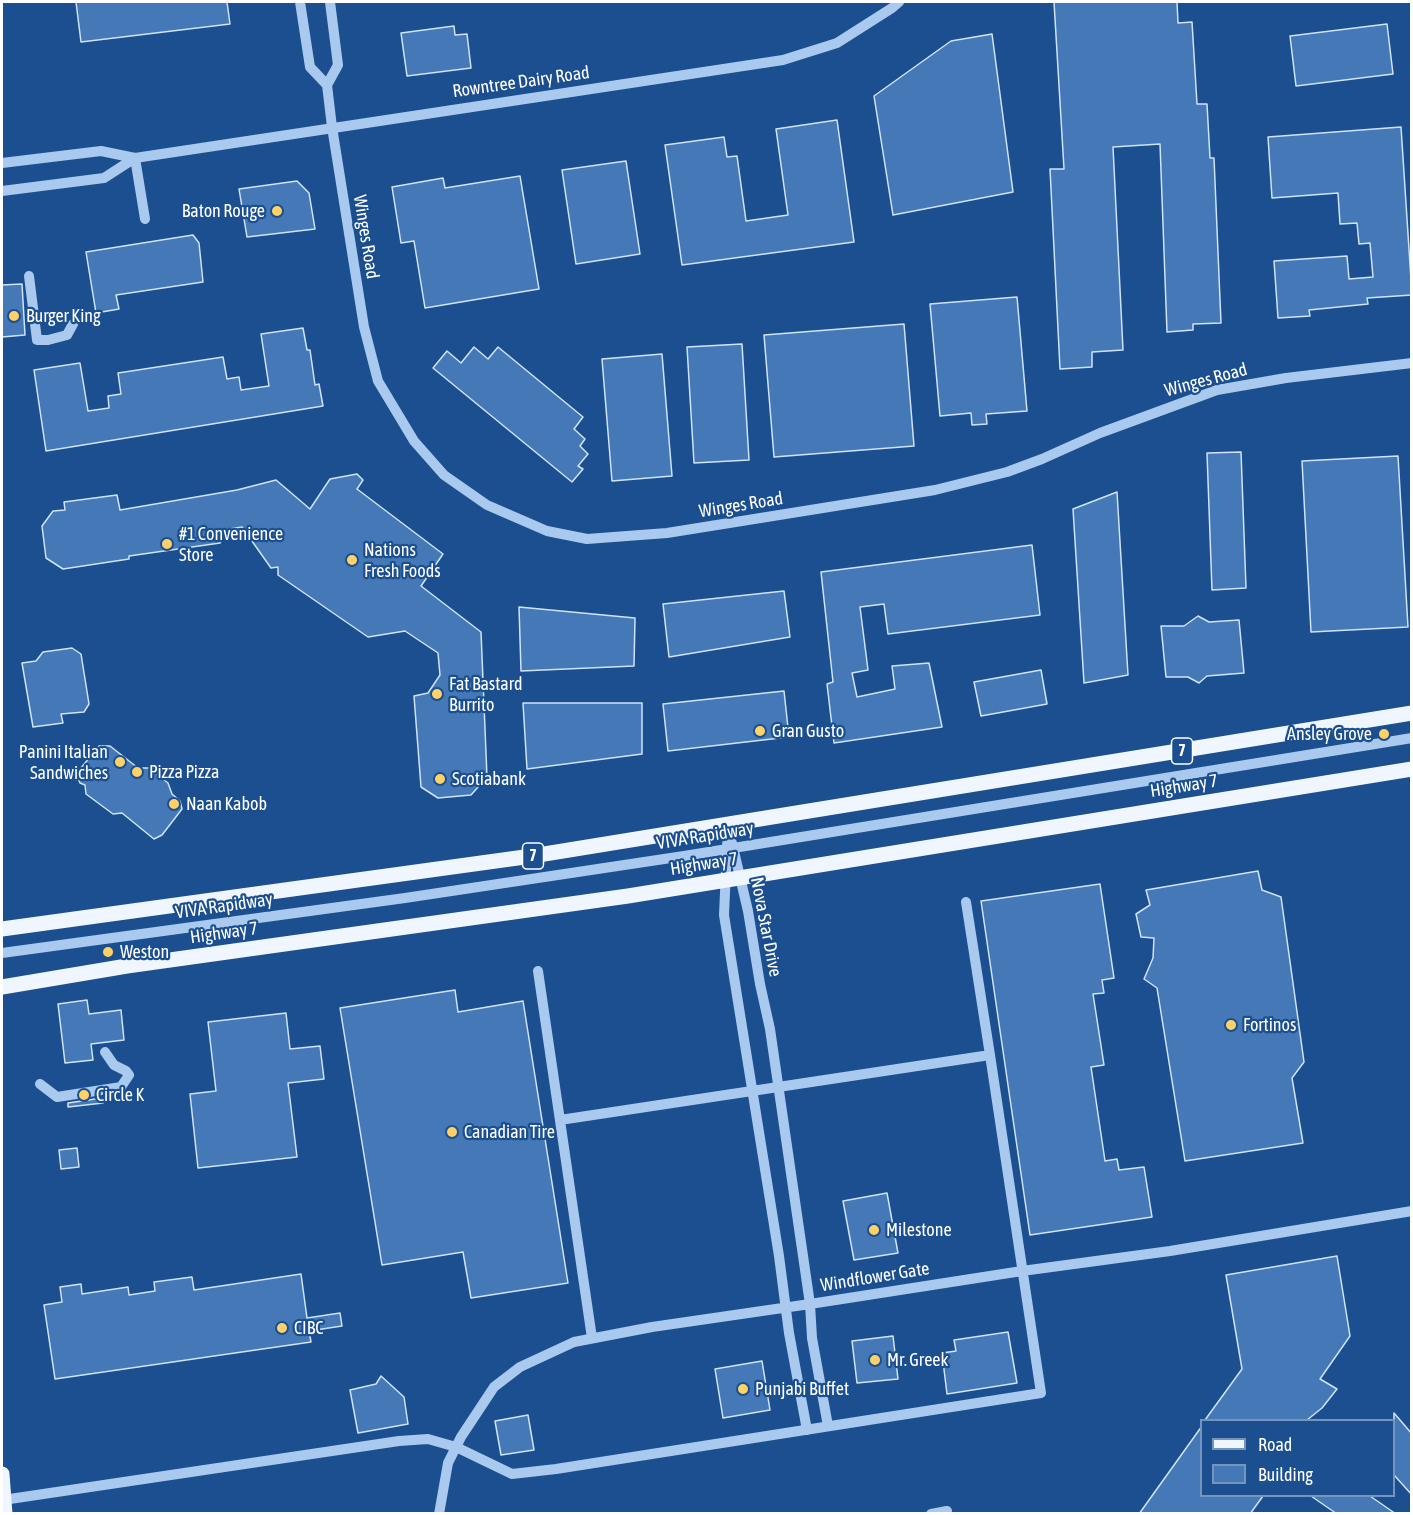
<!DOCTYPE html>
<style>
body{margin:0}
#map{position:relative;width:1413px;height:1515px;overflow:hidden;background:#1b4f8f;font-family:"Asap Condensed",sans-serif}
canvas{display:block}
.frame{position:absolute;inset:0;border:3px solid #fff;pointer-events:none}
.legend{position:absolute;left:1200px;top:1419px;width:195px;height:78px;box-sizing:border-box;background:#1b4f8f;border:2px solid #7695bc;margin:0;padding:8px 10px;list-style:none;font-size:18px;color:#fff}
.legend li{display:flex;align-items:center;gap:12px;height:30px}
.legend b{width:30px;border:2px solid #7695bc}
</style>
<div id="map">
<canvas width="1413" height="1515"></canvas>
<div class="frame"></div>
<ul class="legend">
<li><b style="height:8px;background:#f0f6ff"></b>Road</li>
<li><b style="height:16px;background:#4478b7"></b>Building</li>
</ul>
</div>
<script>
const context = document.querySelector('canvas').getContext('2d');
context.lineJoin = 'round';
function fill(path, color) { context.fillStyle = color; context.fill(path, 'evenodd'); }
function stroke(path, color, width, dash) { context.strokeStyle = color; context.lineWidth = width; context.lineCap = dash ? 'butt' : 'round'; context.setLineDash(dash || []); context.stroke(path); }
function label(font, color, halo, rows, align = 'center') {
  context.font = font + ' "Asap Condensed",sans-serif'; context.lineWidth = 4.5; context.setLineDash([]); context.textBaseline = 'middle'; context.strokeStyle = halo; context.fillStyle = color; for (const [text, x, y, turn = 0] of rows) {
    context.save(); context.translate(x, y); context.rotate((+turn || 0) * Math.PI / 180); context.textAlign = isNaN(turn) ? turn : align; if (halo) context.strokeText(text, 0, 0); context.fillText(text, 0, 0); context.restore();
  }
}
const building = new Path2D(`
 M 76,2 L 227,2 L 230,24 L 81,42 Z
 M 1054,2 L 1177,2 L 1178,23 L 1192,22 L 1197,104 L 1207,104 L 1210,158 L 1214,158 L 1221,323 L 1193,324 L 1193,330 L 1167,332 L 1160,144 L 1113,147 L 1123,350 L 1092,352 L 1092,367 L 1060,369 L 1050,169 L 1064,169 Z
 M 1387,24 L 1393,74 L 1296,86 L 1290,36 Z
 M 454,26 L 455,35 L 467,34 L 471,68 L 407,76 L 401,33 Z
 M 992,34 L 1013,192 L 893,215 L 874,96 L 951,41 Z
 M 837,120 L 854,242 L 682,265 L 665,145 L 724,137 L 727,157 L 737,156 L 746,221 L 788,215 L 776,129 Z
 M 1401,127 L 1412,295 L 1367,298 L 1368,304 L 1309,310 L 1310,316 L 1278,318 L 1274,261 L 1347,256 L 1349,279 L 1373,277 L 1370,243 L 1359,244 L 1357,223 L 1340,224 L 1338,193 L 1272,198 L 1268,137 Z
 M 626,161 L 640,254 L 576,264 L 562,170 Z
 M 520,176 L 539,289 L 425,308 L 414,241 L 401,243 L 392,187 L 443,178 L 445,188 Z
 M 297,181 L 309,193 L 315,229 L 247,237 L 239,189 Z
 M 193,235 L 199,243 L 203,282 L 116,295 L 119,309 L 96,313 L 86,252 Z
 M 22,284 L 25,335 L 2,337 L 2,285 Z
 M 1017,297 L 1027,411 L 986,414 L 987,424 L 972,425 L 971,413 L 940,416 L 930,304 Z
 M 904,324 L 914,446 L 774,457 L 764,335 Z
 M 303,328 L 307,350 L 310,350 L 315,385 L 319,384 L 323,406 L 46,451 L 34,370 L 80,363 L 88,411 L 109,408 L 108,396 L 121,394 L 118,373 L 223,357 L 227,379 L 239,377 L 241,390 L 269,386 L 261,334 Z
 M 742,344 L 749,460 L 694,463 L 687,347 Z
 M 474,347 L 488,359 L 498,347 L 583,417 L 574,429 L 585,439 L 580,446 L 588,454 L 578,466 L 583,469 L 572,482 L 433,368 L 447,351 L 461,363 Z
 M 662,354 L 672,476 L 612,481 L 602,359 Z
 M 1241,452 L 1246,588 L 1212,590 L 1207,453 Z
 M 1398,456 L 1408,627 L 1311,632 L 1302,461 Z
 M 357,474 L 363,480 L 357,489 L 443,554 L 421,586 L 481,632 L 487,777 L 471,795 L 438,798 L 421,787 L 414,696 L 428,693 L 440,675 L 438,653 L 405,631 L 368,637 L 278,575 L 278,567 L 271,568 L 242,527 L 230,529 L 220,543 L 129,556 L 129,559 L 63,569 L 46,558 L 42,526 L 53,511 L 65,510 L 64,502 L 117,495 L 120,510 L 237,490 L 276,480 L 310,509 L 330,479 Z
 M 1117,492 L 1128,675 L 1084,683 L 1073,509 Z
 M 1032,545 L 1040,615 L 888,634 L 884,604 L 860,607 L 868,670 L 852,673 L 857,697 L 895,689 L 892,666 L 929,663 L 942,727 L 834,743 L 827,684 L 833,682 L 821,572 Z
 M 784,591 L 790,637 L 669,657 L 663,604 Z
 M 519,607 L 635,618 L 634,666 L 521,671 Z
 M 1198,616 L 1209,622 L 1239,620 L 1244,673 L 1207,676 L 1199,683 L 1188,677 L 1166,677 L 1161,626 L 1184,626 Z
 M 72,648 L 81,654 L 89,704 L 84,712 L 61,714 L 63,723 L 33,727 L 22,663 L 36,661 L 43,652 Z
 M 1041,670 L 1047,704 L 981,716 L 974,682 Z
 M 784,691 L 789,737 L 668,751 L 663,704 Z
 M 523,703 L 642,703 L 642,754 L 527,769 Z
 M 99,746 L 110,746 L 138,768 L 149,768 L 168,783 L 172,794 L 180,801 L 182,809 L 162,835 L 154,839 L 122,813 L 113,814 L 86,794 L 85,785 L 80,783 L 76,774 Z
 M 1258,871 L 1262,890 L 1281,897 L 1304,1062 L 1292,1078 L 1303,1143 L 1185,1161 L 1157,988 L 1144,979 L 1153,958 L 1154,938 L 1141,937 L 1136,914 L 1150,905 L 1146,890 Z
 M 1100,884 L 1114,978 L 1102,980 L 1104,993 L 1093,994 L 1104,1065 L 1091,1067 L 1105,1161 L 1117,1159 L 1119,1170 L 1144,1167 L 1152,1217 L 1030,1235 L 981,901 Z
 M 455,990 L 458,1012 L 523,1001 L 568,1283 L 471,1298 L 463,1252 L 382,1265 L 340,1008 Z
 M 87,1000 L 89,1014 L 121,1010 L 124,1040 L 91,1044 L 93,1060 L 65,1063 L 58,1004 Z
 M 286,1013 L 290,1049 L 320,1046 L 324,1079 L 288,1083 L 297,1157 L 198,1168 L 190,1094 L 216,1091 L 208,1022 Z
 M 102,1098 L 103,1103 L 68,1107 L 68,1103 Z
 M 77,1148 L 79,1167 L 61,1169 L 59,1150 Z
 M 887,1193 L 898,1253 L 854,1260 L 843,1201 Z
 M 1337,1256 L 1350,1336 L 1320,1379 L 1337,1389 L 1322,1408 L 1307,1420 L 1205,1420 L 1242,1369 L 1226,1275 Z
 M 301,1274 L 307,1318 L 340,1313 L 342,1326 L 309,1331 L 311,1342 L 55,1379 L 44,1305 L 62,1302 L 60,1287 L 81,1284 L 82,1294 L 128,1287 L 129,1295 L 155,1291 L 154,1282 L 192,1277 L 194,1290 Z
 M 1008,1332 L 1017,1383 L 947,1394 L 942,1353 L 956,1351 L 954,1340 Z
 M 893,1336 L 898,1379 L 857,1383 L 852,1341 Z
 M 762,1361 L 770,1410 L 723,1418 L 715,1369 Z
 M 381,1376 L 404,1397 L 408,1424 L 358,1433 L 350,1390 L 376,1384 Z
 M 1394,1413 L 1412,1434 L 1412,1495 L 1394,1475 Z
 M 528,1415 L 534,1450 L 501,1455 L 495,1421 Z
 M 1202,1426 L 1202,1496 L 1263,1496 L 1250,1514 L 1139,1514 Z
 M 1311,1496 L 1370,1496 L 1396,1514 L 1337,1514 Z`);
fill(building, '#4478b7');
stroke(building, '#cfe3fa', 1.5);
stroke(new Path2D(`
 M 300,2 L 310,67 L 327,85
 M 330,2 L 338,65 L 327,85 L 332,127 L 364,327 L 378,381 L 414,441 L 444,475 L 487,505 L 547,531 L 587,539 L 667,533 L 935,490 L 1007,472 L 1042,459 L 1100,433 L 1217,390 L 1286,378 L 1412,363
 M 135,158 L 145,219
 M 2,163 L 101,151 L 135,158 L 783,60 L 837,43 L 892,8 L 899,2
 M 2,191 L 104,178 L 135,158
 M 29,276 L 37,340 L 48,340 L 67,335 L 73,324
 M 728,825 L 724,915 L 779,1256 L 789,1333 L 807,1430
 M 732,843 L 748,911 L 760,984 L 770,1029 L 810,1304 L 812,1338 L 828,1426
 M 966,902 L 990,1055
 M 2,953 L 405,898 L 684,856 L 1412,738
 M 538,971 L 592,1338
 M 40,1084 L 57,1097 L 121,1087 L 129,1075 L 126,1071 L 114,1065 L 105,1052
 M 3,1500 L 399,1441 L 428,1439 L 456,1447 L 512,1474 L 556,1469 L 1041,1393 L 990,1055 L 560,1120
 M 439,1514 L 448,1463 L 461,1437 L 494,1387 L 520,1367 L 574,1342 L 652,1327 L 810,1304 L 1022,1271 L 1170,1251 L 1412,1211
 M 931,1514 L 947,1511`), '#a9c9ee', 10);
stroke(new Path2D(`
 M 2,929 L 532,856 L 1412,713
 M 2,987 L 127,966 L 628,896 L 1412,769
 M 2,1474 L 5,1514`), '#f0f6ff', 15);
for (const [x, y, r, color] of [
 [277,211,6,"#ffd166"],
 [14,316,6,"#ffd166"],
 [167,544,6,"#ffd166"],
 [352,560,6,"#ffd166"],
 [437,694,6,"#ffd166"],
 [760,731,6,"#ffd166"],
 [1384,734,6,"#ffd166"],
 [120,762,6,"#ffd166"],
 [137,772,6,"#ffd166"],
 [440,779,6,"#ffd166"],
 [174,804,6,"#ffd166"],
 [108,952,6,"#ffd166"],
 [1231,1025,6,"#ffd166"],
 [84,1095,6,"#ffd166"],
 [452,1132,6,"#ffd166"],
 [874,1230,6,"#ffd166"],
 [282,1328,6,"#ffd166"],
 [875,1360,6,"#ffd166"],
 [743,1389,6,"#ffd166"]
]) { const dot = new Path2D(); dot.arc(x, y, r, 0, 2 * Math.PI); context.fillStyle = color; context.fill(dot); stroke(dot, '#1b4f8f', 2); }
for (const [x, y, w] of [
 [1182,751,21],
 [533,856,21]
]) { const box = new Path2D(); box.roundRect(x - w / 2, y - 13, w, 26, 4.5); context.fillStyle = '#1b4f8f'; context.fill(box); stroke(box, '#fff', 1.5); }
label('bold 16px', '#fff', null, [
 ["7",1182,751],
 ["7",533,856]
]);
label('18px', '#fff', '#1b4f8f', [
 ["Rowntree Dairy Road",521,82,-8],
 ["Winges Road",366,237,81],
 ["Winges Road",1206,380,-15],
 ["Winges Road",741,505,-9],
 ["Highway 7",1184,786,-9],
 ["VIVA Rapidway",705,836,-9],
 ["Highway 7",704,864,-9],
 ["VIVA Rapidway",224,906,-8],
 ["Nova Star Drive",766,927,79],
 ["Highway 7",224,933,-8],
 ["Windflower Gate",875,1277,-9]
]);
label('18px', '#fff', '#1b4f8f', [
 ["Baton Rouge",265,211,"right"],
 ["Burger King",26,316],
 ["#1 Convenience",179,534],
 ["Store",179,555],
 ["Nations",364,550],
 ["Fresh Foods",364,571],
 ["Fat Bastard",449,684],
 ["Burrito",449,705],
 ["Gran Gusto",772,731],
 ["Ansley Grove",1372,734,"right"],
 ["Panini Italian",108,752,"right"],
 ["Sandwiches",108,773,"right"],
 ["Pizza Pizza",149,772],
 ["Scotiabank",452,779],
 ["Naan Kabob",186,804],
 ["Weston",120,952],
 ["Fortinos",1243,1025],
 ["Circle K",96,1095],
 ["Canadian Tire",464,1132],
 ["Milestone",886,1230],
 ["CIBC",294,1328],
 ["Mr. Greek",887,1360],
 ["Punjabi Buffet",755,1389]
], 'left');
</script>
